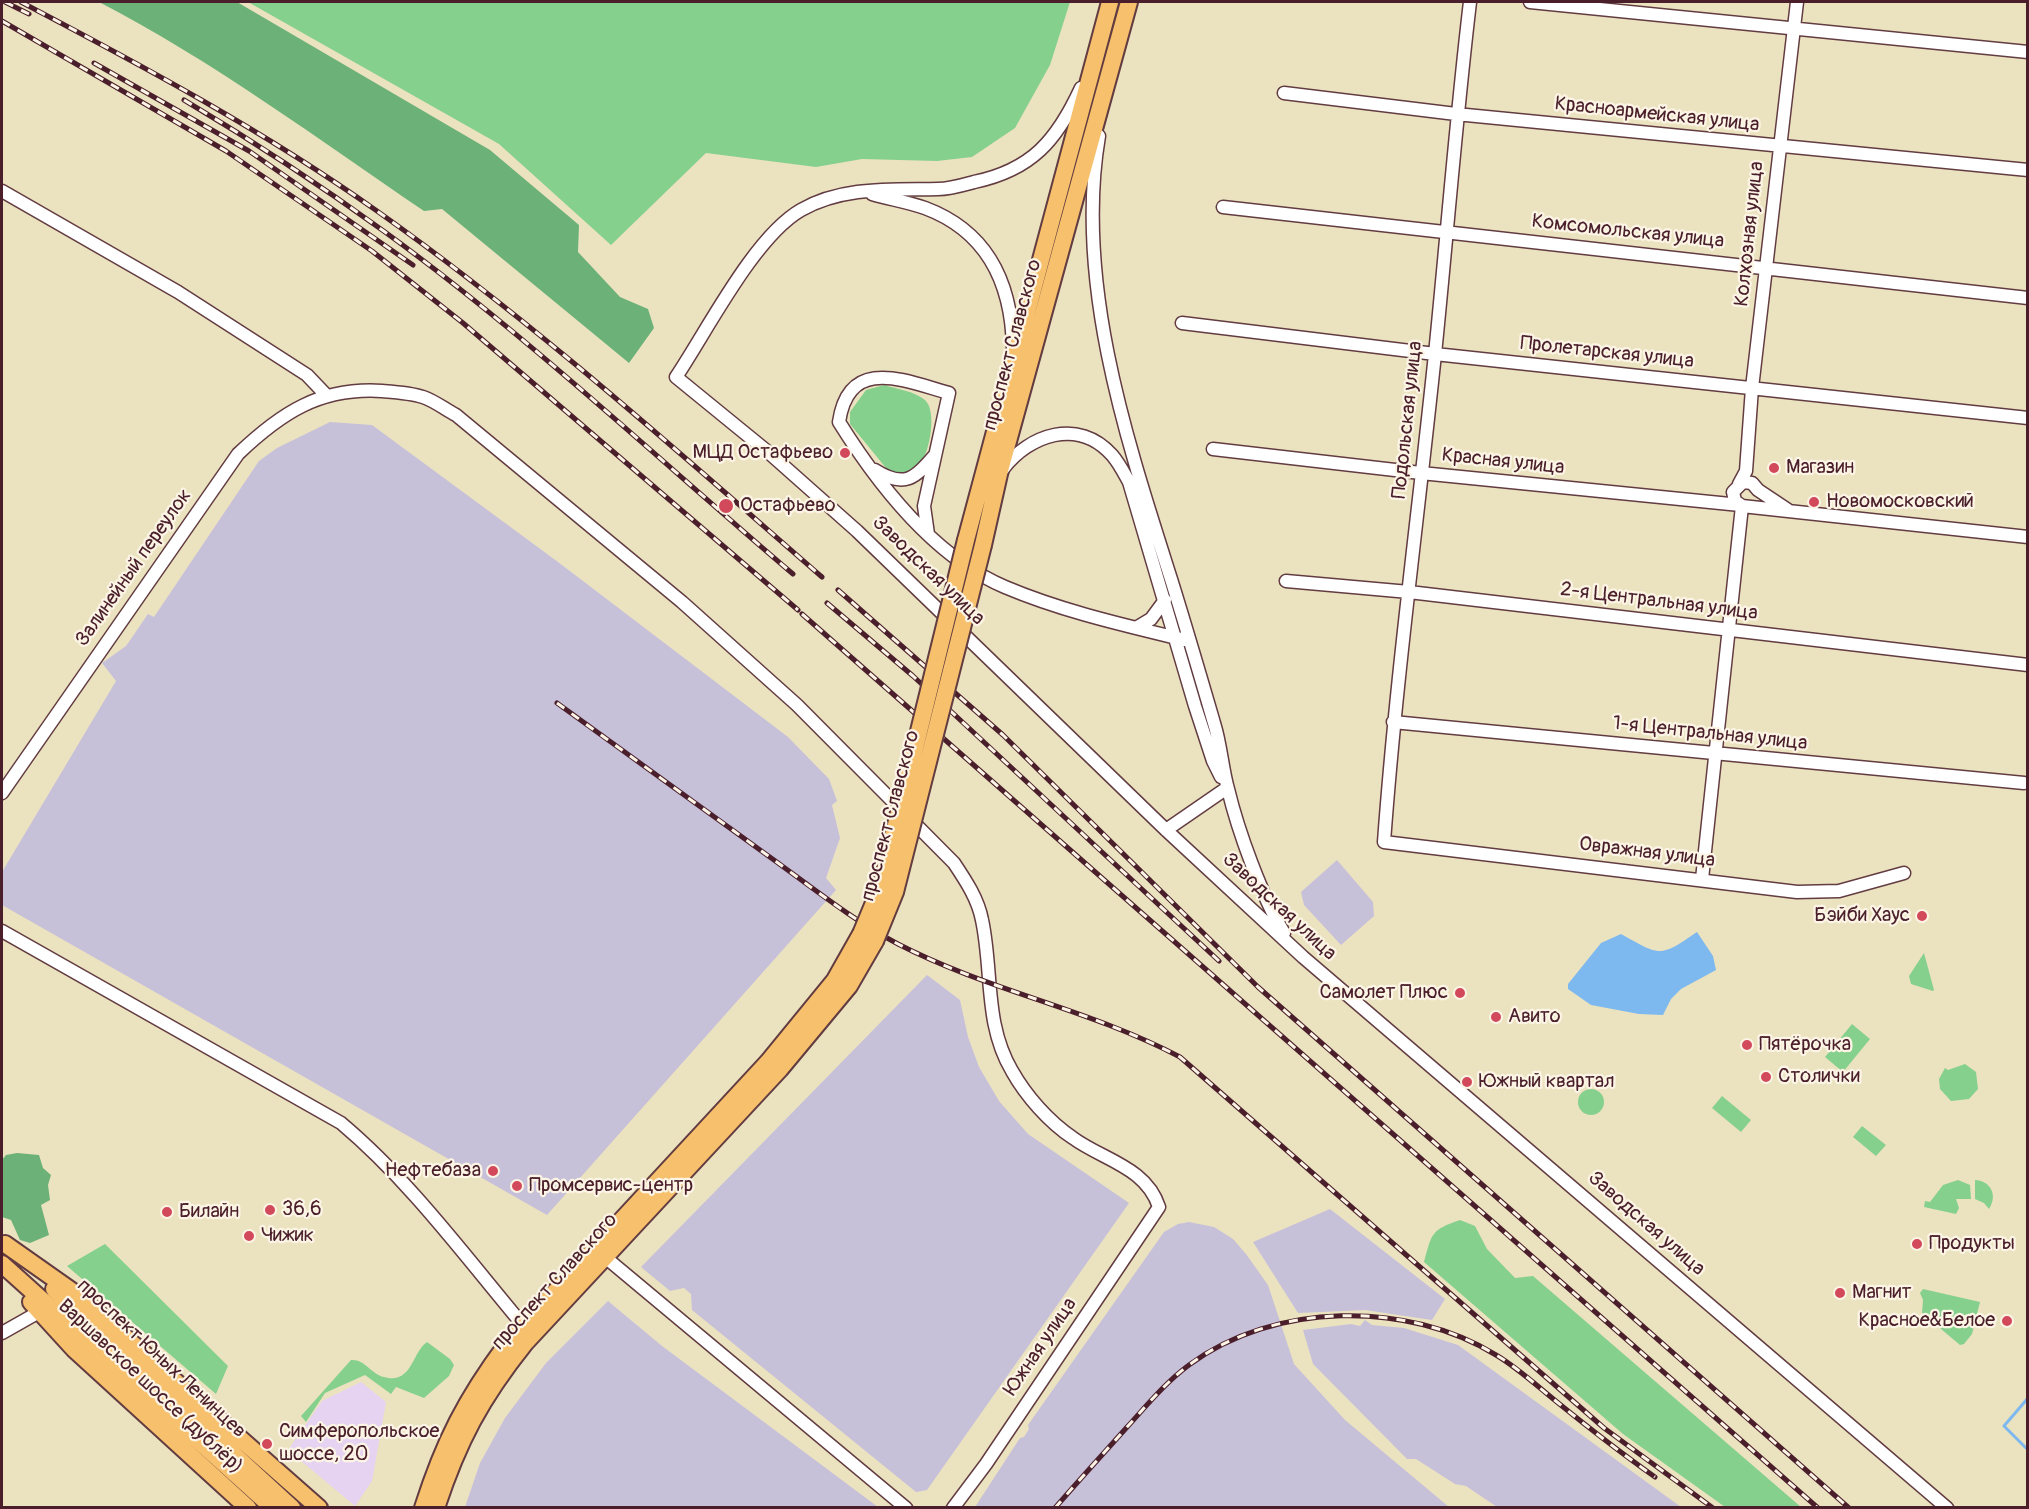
<!DOCTYPE html>
<meta charset="utf-8">
<style>
body{margin:0}
#map{position:relative;width:2029px;height:1509px;overflow:hidden;background:#ebe2c0;font-family:Pangolin,sans-serif}
canvas{display:block}
.frame{position:absolute;inset:0;border:3px solid #4a1f2b;pointer-events:none}
</style>
<div id="map">
<canvas width="2029" height="1509"></canvas>
<div class="frame"></div>
</div>
<script>
const context = document.querySelector('canvas').getContext('2d');
context.lineJoin = 'round';
function fill(path, color) { context.fillStyle = color; context.fill(path, 'evenodd'); }
function stroke(path, color, width, dash) { context.strokeStyle = color; context.lineWidth = width; context.lineCap = dash ? 'butt' : 'round'; context.setLineDash(dash || []); context.stroke(path); }
function label(font, color, halo, rows, align = 'center') {
  context.font = font + ' Pangolin,sans-serif'; context.lineWidth = 4.5; context.setLineDash([]); context.textBaseline = 'middle'; context.strokeStyle = halo; context.fillStyle = color; for (const [text, x, y, turn = 0] of rows) {
    context.save(); context.translate(x, y); context.rotate((+turn || 0) * Math.PI / 180); context.textAlign = isNaN(turn) ? turn : align; if (halo) context.strokeText(text, 0, 0); context.fillText(text, 0, 0); context.restore();
  }
}
fill(new Path2D(`
 M 361,1382 L 386,1402 L 372,1481 L 355,1506 L 288,1450 L 322,1401 Z`), '#e5d3f1');
fill(new Path2D(`
 M 330,422 L 372,425 L 558,562 L 788,737 L 829,779 L 837,801 L 832,805 L 840,838 L 826,878 L 836,890 L 547,1215 L 2,905 L 2,872 L 116,681 L 102,663 L 126,646 L 148,614 L 154,617 L 259,461 L 277,448 Z
 M 1337,860 L 1373,902 L 1374,916 L 1341,945 L 1304,905 L 1301,892 Z
 M 927,975 L 960,1000 L 968,1037 L 979,1067 L 999,1101 L 1028,1134 L 1129,1203 L 927,1490 L 916,1492 L 692,1310 L 691,1294 L 684,1288 L 670,1291 L 641,1267 Z
 M 1330,1209 L 1445,1299 L 1432,1320 L 1365,1310 L 1298,1313 L 1253,1242 Z
 M 1189,1222 L 1214,1227 L 1233,1239 L 1246,1254 L 1268,1285 L 1294,1364 L 1345,1420 L 1449,1507 L 975,1507 L 1020,1438 L 1024,1437 L 1029,1429 L 1028,1425 L 1164,1232 L 1178,1224 Z
 M 608,1301 L 662,1346 L 878,1507 L 465,1507 L 480,1463 L 505,1418 L 546,1363 Z
 M 1365,1320 L 1372,1325 L 1404,1328 L 1458,1345 L 1681,1507 L 1497,1507 L 1466,1486 L 1455,1484 L 1416,1459 L 1407,1459 L 1313,1364 L 1303,1330 L 1351,1324 L 1360,1326 Z`), '#c7c0d9');
fill(new Path2D(`
 M 248,2 L 1070,2 L 1050,65 L 1015,128 L 972,157 L 937,161 L 862,159 L 816,167 L 706,153 L 611,245 L 499,144 Z
 M 884,385 C 897,389 914,391 925,400 C 937,411 930,450 921,463 C 918,468 910,471 906,475 L 892,472 L 886,468 L 850,424 L 850,412 L 866,390 Z
 M 1924,953 L 1934,990 L 1933,991 L 1911,984 L 1909,976 Z
 M 1852,1024 L 1870,1039 L 1843,1072 L 1825,1057 Z
 M 1965,1064 L 1976,1072 L 1978,1089 L 1969,1099 L 1951,1101 L 1940,1089 L 1939,1079 L 1945,1068 L 1948,1070 Z
 M1578 1102a13 13 0 1 1 26 0a13 13 0 1 1-26 0Z
 M 1722,1096 L 1751,1120 L 1741,1132 L 1712,1108 Z
 M 1862,1126 L 1886,1145 L 1876,1156 L 1853,1137 Z
 M 1958,1180 L 1970,1185 L 1971,1199 L 1956,1199 L 1959,1208 L 1956,1214 L 1924,1207 L 1925,1201 L 1930,1202 L 1943,1185 Z
 M 1975,1180 C 1991,1181 1998,1195 1989,1209 L 1984,1203 L 1975,1199 Z
 M 1460,1220 L 1475,1226 L 1487,1249 L 1515,1278 L 1533,1276 L 1801,1507 L 1725,1507 L 1623,1434 L 1424,1262 C 1432,1233 1431,1230 1460,1220 Z
 M 105,1244 L 228,1366 L 216,1394 L 67,1266 Z
 M 1923,1289 L 1980,1302 L 1972,1334 L 1964,1344 L 1960,1345 L 1922,1313 L 1923,1300 L 1920,1293 Z
 M 427,1342 L 450,1359 L 454,1365 L 449,1376 L 424,1398 L 396,1387 L 391,1394 L 365,1375 L 325,1393 L 306,1422 L 301,1416 L 351,1360 C 365,1359 371,1374 384,1377 C 412,1385 412,1352 427,1342 Z`), '#86d08d');
fill(new Path2D(`
 M 99,2 L 237,2 L 490,150 L 579,225 L 578,252 L 620,297 L 648,309 L 654,328 L 629,363 L 442,209 L 424,211 C 318,139 213,61 99,2 Z
 M 17,1153 L 39,1155 L 43,1168 L 51,1175 L 48,1185 L 50,1200 L 41,1205 L 49,1235 L 30,1243 L 20,1240 L 11,1220 L 2,1217 L 2,1160 L 6,1155 Z`), '#6cb278');
fill(new Path2D(`
 M 1697,932 L 1713,956 L 1716,970 L 1681,989 L 1671,999 L 1663,1015 L 1639,1014 L 1591,1005 L 1568,989 L 1568,984 L 1601,943 L 1621,934 C 1661,956 1659,958 1697,932 Z`), '#7db9ef');
stroke(new Path2D(`
 M 2026,1448 L 2004,1426 L 2028,1398`), '#7db9ef', 3);
const minor = new Path2D(`
 M 1470,2 C 1456,119 1447,236 1435,354 C 1418,517 1396,679 1384,842 L 1797,892 L 1839,891 L 1904,873
 M 1530,2 L 2028,52
 M 1081,88 C 1057,140 1032,170 974,182 C 963,185 950,189 938,189 C 892,190 843,186 801,210 C 754,237 707,331 676,377 L 768,452 L 857,531 L 1166,830 L 1303,957 L 1947,1508
 M 1284,93 L 1456,114 L 2028,170
 M 1099,136 C 1074,282 1127,441 1171,579 C 1186,627 1200,675 1214,723 C 1221,745 1222,768 1228,789 C 1238,831 1262,897 1284,933
 M 2,191 L 178,292 L 307,375 L 327,396
 M 872,194 C 889,199 908,202 925,208 C 989,232 1012,285 1013,349
 M 1223,207 L 2028,298
 M 1182,323 L 1435,354 L 2028,418
 M 1213,449 L 1421,473 L 1740,505
 M 1003,469 C 1029,435 1078,417 1112,455 C 1119,463 1124,473 1129,482 L 1195,706 L 1213,761 L 1221,777
 M 875,470 C 905,489 915,478 935,455
 M 1739,484 L 1746,471 L 1752,388 L 1797,2
 M 1788,510 L 1758,490 L 1752,483 L 1743,482 L 1733,492 L 1735,501 L 1742,506 L 2028,537
 M 928,534 L 924,506 L 949,393 C 905,381 849,355 839,422 C 879,486 934,557 1005,587 C 1064,612 1128,626 1189,641
 M 1286,581 L 1409,592 L 2028,665
 M 1136,628 L 1151,619 L 1165,600
 M 1393,722 L 2024,783
 M 2,793 L 238,454 C 281,413 320,387 382,391 C 395,392 411,393 423,397 C 435,401 446,410 456,415 L 682,602 L 797,705 L 954,863 C 966,881 978,899 982,920 C 993,971 984,1024 1012,1071 C 1026,1096 1049,1122 1073,1138 C 1103,1160 1146,1167 1159,1207 L 986,1464 L 953,1508
 M 1166,830 L 1227,788
 M 1702,879 L 1742,506
 M 2,931 L 341,1123 C 410,1181 465,1256 523,1325
 M 605,1257 L 906,1508
 M 2,1333 L 39,1312`);
const major = new Path2D(`
 M 966,540 L 1110,2
 M 983,545 L 999,474 L 1129,2
 M 5,1244 L 76,1294 L 319,1508
 M 2,1264 L 273,1508
 M 54,1289 L 292,1508
 M 31,1302 L 74,1349 L 248,1508
 M 423,1508 C 444,1442 466,1399 507,1344 L 768,1062 L 835,980 L 861,934
 M 436,1508 C 458,1441 481,1398 525,1343 L 780,1069 L 849,986 L 875,941`);
stroke(minor, '#623c41', 15);
stroke(major, '#623c41', 20);
stroke(minor, '#fff', 12);
stroke(major, '#f7c06c', 16);
const rail = new Path2D(`
 M 5,2 L 29,14
 M 21,2 C 143,66 264,131 377,211 C 534,322 677,451 822,577
 M 2,21 L 226,151 L 372,251 L 463,323 L 798,610
 M 94,63 L 249,151 L 413,265
 M 184,100 C 253,141 320,185 385,232 C 528,336 658,459 793,574
 M 838,590 L 1003,735 L 1258,987 L 1849,1508
 M 827,603 L 913,676 L 1219,961
 M 802,614 L 1818,1508
 M 557,703 C 627,754 697,804 767,855 C 809,885 852,920 898,944 C 989,991 1089,1009 1180,1057 L 1604,1428 L 1713,1508
 M 1055,1508 C 1079,1480 1104,1453 1128,1426 C 1147,1405 1166,1382 1189,1365 C 1274,1302 1407,1300 1496,1355 C 1518,1368 1537,1386 1557,1402 C 1589,1428 1621,1453 1655,1477`);
stroke(rail, '#4a1f2b', 5);
stroke(rail, '#fcf5e5', 3, [9]);
const majorBridge = new Path2D(`
 M 861,934 L 881,886 L 966,540
 M 875,941 L 895,892 L 983,545`);
stroke(majorBridge, '#623c41', 20, []);
stroke(majorBridge, '#f7c06c', 16);
for (const [x, y, r, color] of [
 [845,453,6,"#d1495b"],
 [1774,468,6,"#d1495b"],
 [1814,502,6,"#d1495b"],
 [726,506,8,"#d1495b"],
 [1922,916,6,"#d1495b"],
 [1460,993,6,"#d1495b"],
 [1496,1017,6,"#d1495b"],
 [1747,1045,6,"#d1495b"],
 [1766,1077,6,"#d1495b"],
 [1467,1082,6,"#d1495b"],
 [493,1171,6,"#d1495b"],
 [517,1186,6,"#d1495b"],
 [270,1210,6,"#d1495b"],
 [167,1212,6,"#d1495b"],
 [249,1236,6,"#d1495b"],
 [1917,1244,6,"#d1495b"],
 [1840,1293,6,"#d1495b"],
 [2007,1321,6,"#d1495b"],
 [267,1444,6,"#d1495b"]
]) { const dot = new Path2D(); dot.arc(x, y, r, 0, 2 * Math.PI); context.fillStyle = color; context.fill(dot); stroke(dot, '#fcf5e5', 2); }
label('20px', '#4a1f2b', '#fcf5e5', [
 ["Красноармейская улица",1657,115,6],
 ["Комсомольская улица",1628,232,6],
 ["Колхозная улица",1750,234,-84],
 ["проспект Славского",1013,345,-75],
 ["Пролетарская улица",1607,353,6],
 ["Подольская улица",1408,420,-84],
 ["Красная улица",1503,462,6],
 ["Залинейный переулок",134,568,-55],
 ["Заводская улица",928,571,44],
 ["2-я Центральная улица",1659,602,7],
 ["1-я Центральная улица",1710,734,6],
 ["проспект Славского",891,816,-75],
 ["Овражная улица",1647,853,7],
 ["Заводская улица",1279,907,43],
 ["Заводская улица",1646,1224,41],
 ["проспект Славского",555,1282,-48],
 ["Южная улица",1041,1347,-56],
 ["проспект Юных Ленинцев",161,1359,43],
 ["Варшавское шоссе (дублёр)",150,1387,43]
]);
label('20px', '#4a1f2b', '#fcf5e5', [
 ["МЦД Остафьево",833,453,"right"],
 ["Магазин",1786,468],
 ["Новомосковский",1826,502],
 ["Остафьево",740,506],
 ["Бэйби Хаус",1910,916,"right"],
 ["Самолет Плюс",1448,993,"right"],
 ["Авито",1508,1017],
 ["Пятёрочка",1759,1045],
 ["Столички",1778,1077],
 ["Южный квартал",1479,1082],
 ["Нефтебаза",481,1171,"right"],
 ["Промсервис-центр",529,1186],
 ["36,6",282,1210],
 ["Билайн",179,1212],
 ["Чижик",261,1236],
 ["Продукты",1929,1244],
 ["Магнит",1852,1293],
 ["Красное&Белое",1995,1321,"right"],
 ["Симферопольское",279,1432],
 ["шоссе, 20",279,1455]
], 'left');
</script>
